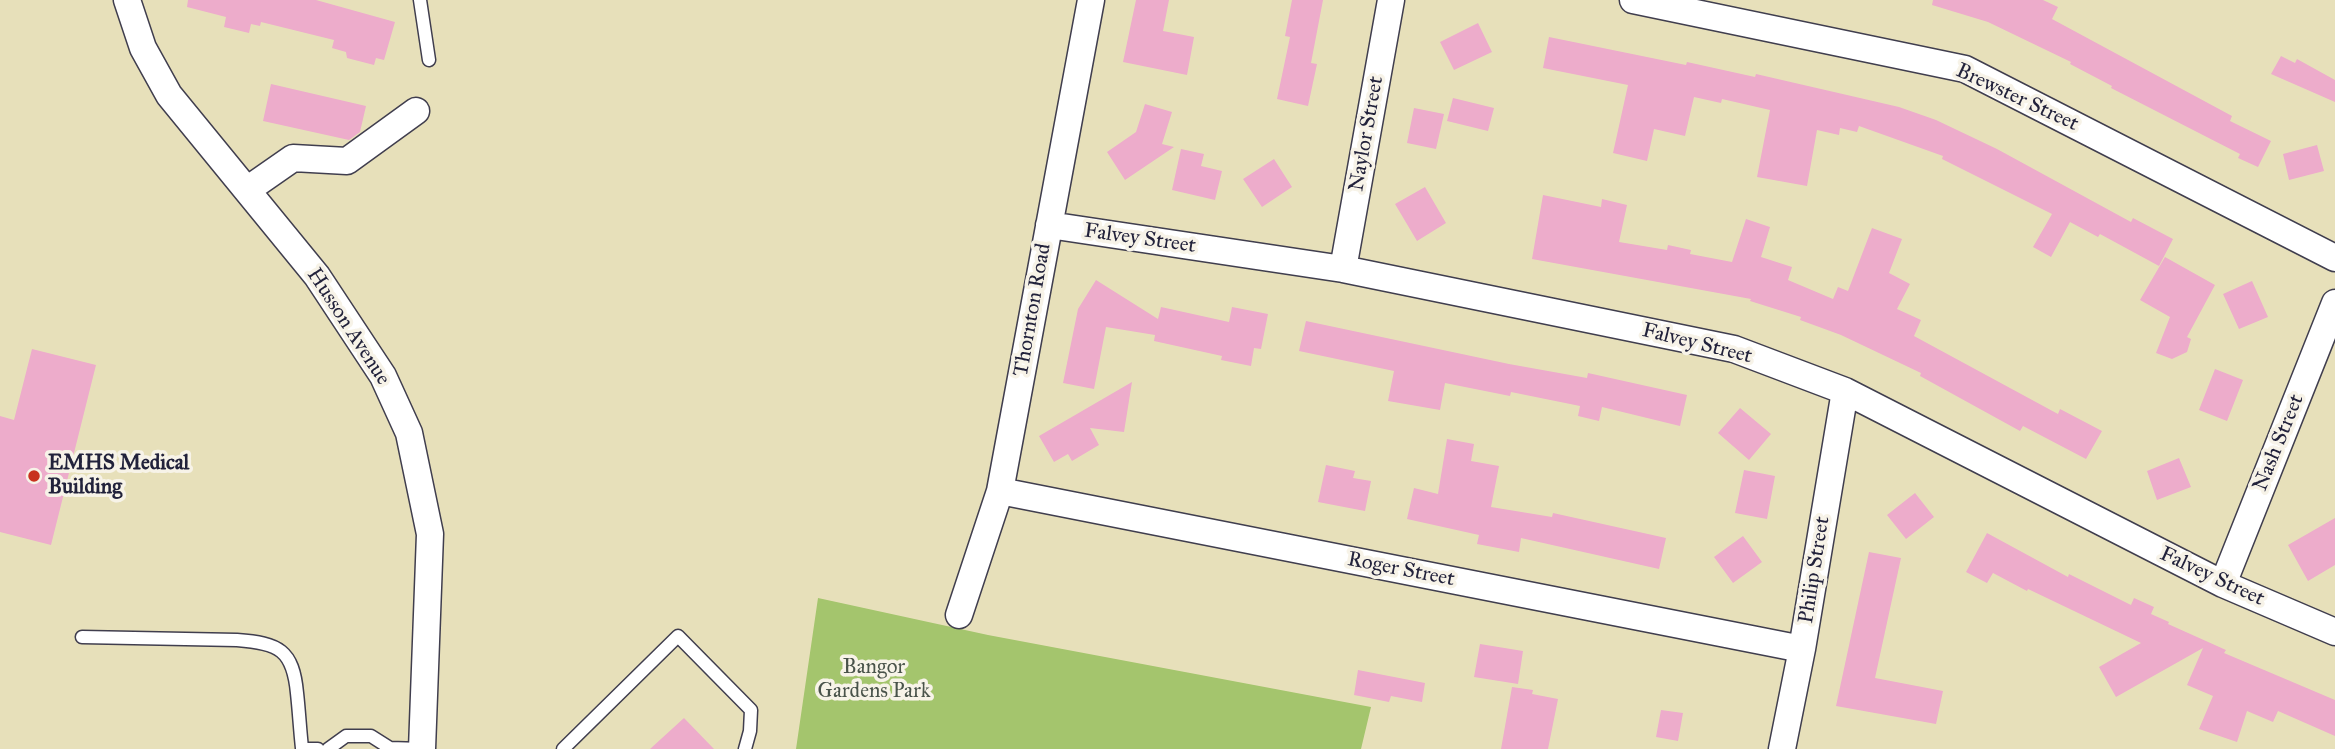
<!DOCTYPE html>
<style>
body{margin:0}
canvas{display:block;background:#e7e0ba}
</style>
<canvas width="2335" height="749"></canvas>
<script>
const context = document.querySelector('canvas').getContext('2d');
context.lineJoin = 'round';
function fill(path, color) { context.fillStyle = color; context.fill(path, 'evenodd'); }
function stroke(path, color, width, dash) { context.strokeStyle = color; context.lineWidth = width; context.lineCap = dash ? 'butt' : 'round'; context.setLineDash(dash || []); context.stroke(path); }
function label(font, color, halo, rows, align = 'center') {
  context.font = font + ' "IM FELL Great Primer",serif'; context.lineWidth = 7; context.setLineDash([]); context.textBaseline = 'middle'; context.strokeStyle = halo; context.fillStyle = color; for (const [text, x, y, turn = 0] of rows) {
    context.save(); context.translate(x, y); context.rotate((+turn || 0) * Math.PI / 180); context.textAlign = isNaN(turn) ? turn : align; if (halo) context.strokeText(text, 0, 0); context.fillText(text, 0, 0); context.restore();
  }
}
fill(new Path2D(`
 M 818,598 L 988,635 L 1371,707 L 1361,749 L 796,749 Z`), '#a4c56d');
fill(new Path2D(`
 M 188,0 L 316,0 L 395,22 L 384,60 L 376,58 L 374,65 L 347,58 L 346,52 L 332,48 L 334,40 L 261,22 L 260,26 L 251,24 L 249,33 L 224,27 L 226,17 L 187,7 Z
 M 1136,0 L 1169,0 L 1163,31 L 1194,37 L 1187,75 L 1123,62 Z
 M 1292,0 L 1323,0 L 1311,63 L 1317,64 L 1308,106 L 1277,99 L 1290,37 L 1285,36 Z
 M 1933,0 L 2043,0 L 2058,7 L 2052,19 L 2232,116 L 2230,121 L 2271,141 L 2258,167 L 2238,158 L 2240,154 L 2111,88 L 2112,86 L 2070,64 L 2071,62 L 1988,22 L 1932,5 Z
 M 1478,23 L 1492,52 L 1454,70 L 1440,42 Z
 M 1549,37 L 1686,65 L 1687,62 L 1755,77 L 1756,74 L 1899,107 L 1936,120 L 1997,149 L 2131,222 L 2133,218 L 2173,239 L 2159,266 L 2100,234 L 2098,237 L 2070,222 L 2051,257 L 2033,247 L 2052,214 L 1942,159 L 1943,156 L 1859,126 L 1857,132 L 1840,128 L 1839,135 L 1817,130 L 1807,186 L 1757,177 L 1770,110 L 1722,99 L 1721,103 L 1694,97 L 1685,136 L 1654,129 L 1647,161 L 1613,153 L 1628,85 L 1543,68 Z
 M 2281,56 L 2295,63 L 2297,59 L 2335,80 L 2335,102 L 2271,74 Z
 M 271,84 L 366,106 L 360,132 L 349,140 L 263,121 Z
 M 1453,98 L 1494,108 L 1488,131 L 1447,121 Z
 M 1145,104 L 1172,112 L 1162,144 L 1174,147 L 1125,180 L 1107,152 L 1136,132 Z
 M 1414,108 L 1444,114 L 1436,149 L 1407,143 Z
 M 2317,145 L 2324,171 L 2289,180 L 2283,154 Z
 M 1181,149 L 1204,154 L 1201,166 L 1222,171 L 1215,200 L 1172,190 Z
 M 1274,159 L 1292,187 L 1262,207 L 1243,179 Z
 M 1425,187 L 1446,223 L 1417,241 L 1395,204 Z
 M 1543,195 L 1601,207 L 1602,199 L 1627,205 L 1619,242 L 1667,250 L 1668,245 L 1691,250 L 1690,254 L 1732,262 L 1746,219 L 1770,227 L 1761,257 L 1792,267 L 1788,280 L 1833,299 L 1838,287 L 1848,291 L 1872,228 L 1902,239 L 1889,273 L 1910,284 L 1897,309 L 1921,320 L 1914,336 L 2058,414 L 2060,409 L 2102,431 L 2086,459 L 2023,426 L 2020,431 L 1920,376 L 1921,373 L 1841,335 L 1800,320 L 1801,317 L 1750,301 L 1751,299 L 1532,259 Z
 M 2165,257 L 2215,285 L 2187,337 L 2191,339 L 2187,352 L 2172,359 L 2156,353 L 2170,317 L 2140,300 Z
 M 1096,280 L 1158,319 L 1161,307 L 1229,322 L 1232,307 L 1268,314 L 1261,349 L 1254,348 L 1251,366 L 1221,360 L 1222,356 L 1154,341 L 1155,335 L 1106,327 L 1094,389 L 1063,383 L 1078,309 Z
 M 2252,281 L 2268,317 L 2239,329 L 2223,294 Z
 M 1306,321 L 1509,364 L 1587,378 L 1588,373 L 1687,395 L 1680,426 L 1602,407 L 1599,421 L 1578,416 L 1580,406 L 1511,392 L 1510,396 L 1445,383 L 1440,410 L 1388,401 L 1394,371 L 1299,351 Z
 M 32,349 L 96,365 L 51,545 L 0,532 L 0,416 L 14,420 Z
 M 2215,369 L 2243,380 L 2227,421 L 2199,410 Z
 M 1132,382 L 1124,432 L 1090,428 L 1099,445 L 1072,461 L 1068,454 L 1054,462 L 1039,436 Z
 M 1740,408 L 1771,434 L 1749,460 L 1718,433 Z
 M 1447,439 L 1474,444 L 1471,461 L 1499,466 L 1491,507 L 1552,517 L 1553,513 L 1666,538 L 1659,569 L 1521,538 L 1519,552 L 1477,544 L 1479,535 L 1407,519 L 1414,488 L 1438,494 Z
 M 2179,458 L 2191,487 L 2157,500 L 2147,471 Z
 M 1326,465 L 1355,471 L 1353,478 L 1371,481 L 1365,511 L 1318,502 Z
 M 1744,470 L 1775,476 L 1767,519 L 1735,513 Z
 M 1915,493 L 1934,517 L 1906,539 L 1887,515 Z
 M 2335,518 L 2335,565 L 2308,581 L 2288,545 Z
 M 1987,533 L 2068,577 L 2069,574 L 2131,605 L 2134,598 L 2154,607 L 2151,614 L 2169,622 L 2168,624 L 2226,650 L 2224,653 L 2335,700 L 2335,736 L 2278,711 L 2273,722 L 2247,711 L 2237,742 L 2199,729 L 2213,696 L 2187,685 L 2203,648 L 2116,697 L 2099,667 L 2141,643 L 2028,589 L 2027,591 L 1993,573 L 1987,583 L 1966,572 Z
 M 1743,536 L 1762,562 L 1733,583 L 1714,557 Z
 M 1869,552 L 1901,558 L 1875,678 L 1943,691 L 1936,724 L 1836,706 Z
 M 1480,644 L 1523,651 L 1518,684 L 1474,677 Z
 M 1358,670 L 1425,683 L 1422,702 L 1391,696 L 1389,702 L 1354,695 Z
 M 1512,687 L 1533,690 L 1532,694 L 1558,699 L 1548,749 L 1501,749 Z
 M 1661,710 L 1683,713 L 1678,741 L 1656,737 Z
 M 684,718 L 714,749 L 650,749 Z`), '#edaccb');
const service = new Path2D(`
 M 420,0 L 429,60
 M 82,637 L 237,640 C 279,643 293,650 297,693 C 299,711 300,730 302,748
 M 302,749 L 318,749
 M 328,749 L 346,736 L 371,736 L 390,748 L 422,749
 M 563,749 L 678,636 L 751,710 L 750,731 L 745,749`);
const minor = new Path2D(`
 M 127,0 L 143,48 L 169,95 L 317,276 L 383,376 L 409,433 L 430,534 L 422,749
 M 1633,0 L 1965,69 L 2335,258
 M 247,190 L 293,158 L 347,161 L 416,111
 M 1049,225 L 1343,269 L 1734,349 L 1845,391 L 2223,584 L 2335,632
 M 1343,269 L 1391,0
 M 1000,491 L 1802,649
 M 2223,584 L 2335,303
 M 959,615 L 1000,491 L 1091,0
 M 1782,749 L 1802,649 L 1845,391`);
stroke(service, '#403e4e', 15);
stroke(minor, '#403e4e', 29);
stroke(service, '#fff', 12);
stroke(minor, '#fff', 26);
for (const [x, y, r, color] of [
 [34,476,7,"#c8321e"]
]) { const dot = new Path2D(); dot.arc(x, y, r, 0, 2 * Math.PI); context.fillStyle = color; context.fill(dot); stroke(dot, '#f7f3e8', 2.5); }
label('21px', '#22223b', '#f7f3e8', [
 ["Brewster Street",2017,98,25],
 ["Naylor Street",1367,134,-80],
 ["Falvey Street",1140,239,8],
 ["Thornton Road",1033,310,-80],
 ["Husson Avenue",348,327,57],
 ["Falvey Street",1697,344,14],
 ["Nash Street",2279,443,-68],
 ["Roger Street",1401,570,11],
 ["Philip Street",1815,570,-81],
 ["Falvey Street",2212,577,25]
]);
label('bold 21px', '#22223b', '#f7f3e8', [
 ["EMHS Medical",48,464],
 ["Building",48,488]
], 'left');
label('21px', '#49534a', '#f7f3e8', [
 ["Bangor",874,668],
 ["Gardens Park",874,692]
]);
</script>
